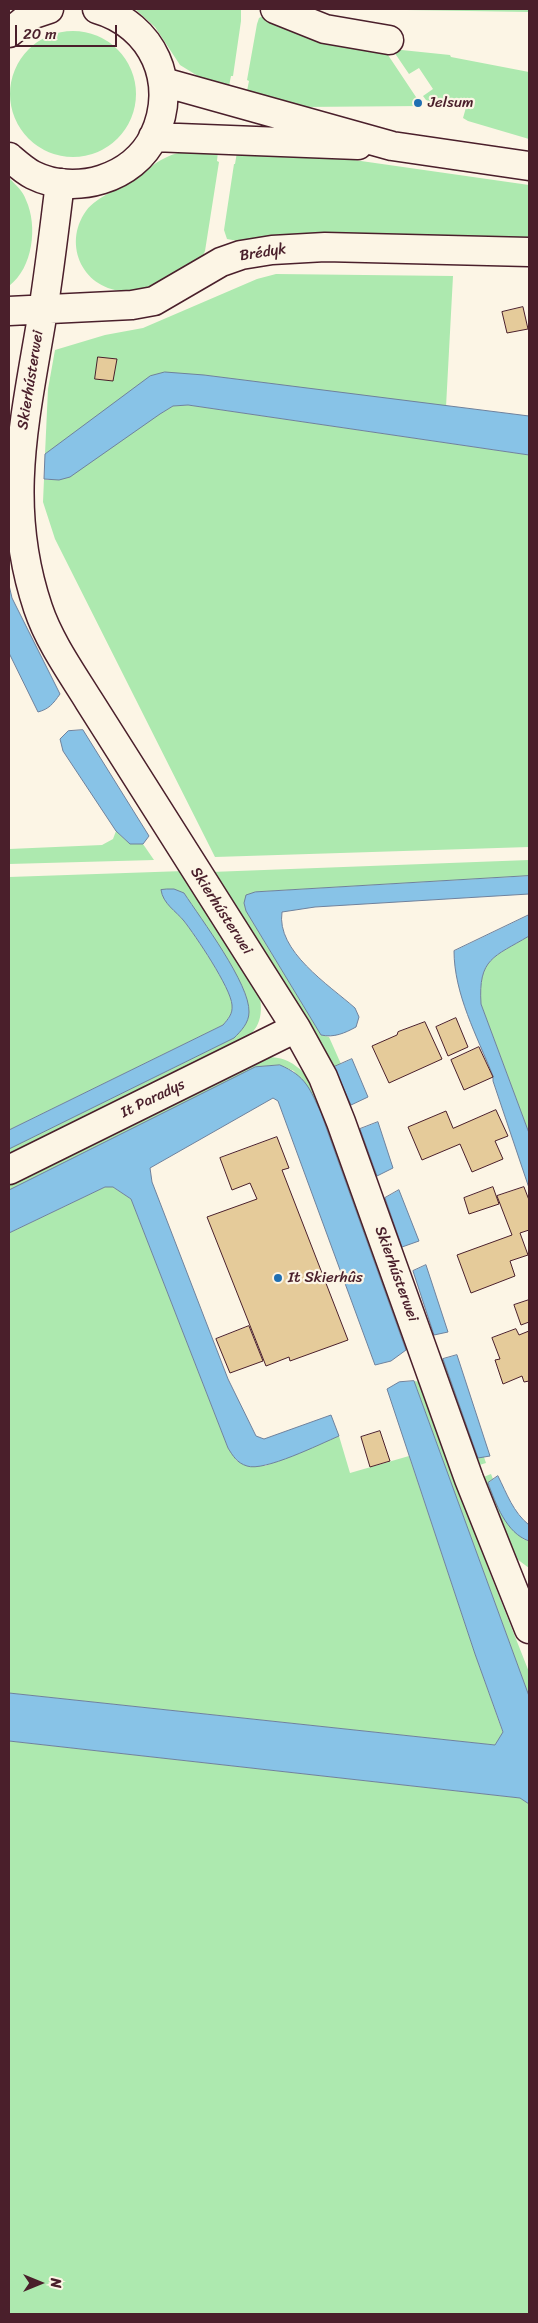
<!DOCTYPE html>
<meta charset="utf-8">
<style>
body{margin:0}
#map{position:relative;width:538px;height:2323px;overflow:hidden;background:#fcf5e5;font-family:Sriracha,sans-serif}
canvas{display:block}
.frame{position:absolute;inset:0;border:10px solid #4a1f2b;pointer-events:none}
.north{position:absolute;left:15px;top:2258px;width:50px;height:50px;-webkit-text-stroke:4px #fcf5e5;paint-order:stroke;rotate:90deg;font-size:14px;font-weight:700;line-height:20px;text-align:center;color:#4a1f2b}
.north::after{content:'';display:block;margin:auto;width:18px;height:22px;background:#4a1f2b;clip-path:polygon(50% 0,100% 100%,50% 72%,0 100%)}
.scale{position:absolute;left:15px;top:25px;width:102px;height:22px;box-sizing:border-box;border:2px solid #4a1f2b;border-top:0;padding-left:6px;font-size:15px;line-height:18px;white-space:nowrap;color:#4a1f2b;-webkit-text-stroke:4px #fcf5e5;paint-order:stroke}
</style>
<div id="map">
<canvas width="538" height="2323"></canvas>
<div class="frame"></div>
<div class="north">N</div>
<div class="scale">20 m</div>
</div>
<script>
const context = document.querySelector('canvas').getContext('2d');
context.lineJoin = 'round';
function fill(path, color) { context.fillStyle = color; context.fill(path, 'evenodd'); }
function stroke(path, color, width, dash) { context.strokeStyle = color; context.lineWidth = width; context.lineCap = dash ? 'butt' : 'round'; context.setLineDash(dash || []); context.stroke(path); }
function label(font, color, halo, rows, align = 'center') {
  context.font = font + ' Sriracha,sans-serif'; context.lineWidth = 4.5; context.setLineDash([]); context.textBaseline = 'middle'; context.strokeStyle = halo; context.fillStyle = color; for (const [text, x, y, turn = 0] of rows) {
    context.save(); context.translate(x, y); context.rotate((+turn || 0) * Math.PI / 180); context.textAlign = isNaN(turn) ? turn : align; if (halo) context.strokeText(text, 0, 0); context.fillText(text, 0, 0); context.restore();
  }
}
fill(new Path2D(`
 M 135,9 L 241,9 L 241,21 L 233,76 L 231,76 L 229,86 L 201,78 L 180,65 L 155,27 Z
 M 344,9 L 529,9 L 529,12 L 345,9 Z
 M 263,16 L 384,49 L 422,106 L 301,107 L 247,91 L 249,81 L 247,80 L 257,24 L 259,18 Z
 M10 94a63 63 0 1 1 126 0a63 63 0 1 1-126 0Z
 M 392,49 L 450,55 L 451,57 L 529,72 L 529,139 L 468,121 L 463,118 L 467,104 L 452,100 L 450,108 L 426,100 L 423,96 L 433,89 L 419,68 L 409,74 Z
 M 187,151 L 218,151 L 217,161 L 219,162 L 205,251 L 202,258 L 149,289 L 129,293 L 129,291 C 85,293 61,246 86,211 C 98,195 121,189 137,178 C 146,171 154,163 165,158 C 172,154 179,153 187,151 Z
 M 249,151 L 347,159 L 529,185 L 529,239 L 243,242 L 227,239 L 224,230 L 234,164 L 235,164 L 237,152 Z
 M 9,178 C 16,185 23,191 26,200 C 38,226 33,268 9,286 Z
 M 276,274 L 453,276 L 446,407 L 204,375 L 78,431 L 45,454 L 48,389 L 55,350 L 105,335 L 143,328 L 257,279 Z
 M 188,405 L 529,455 L 529,847 L 215,857 L 55,539 L 43,502 L 44,479 L 48,480 L 173,406 Z
 M 116,831 L 130,844 L 143,844 L 154,860 L 9,864 L 9,849 L 102,845 L 113,839 Z
 M 529,860 L 529,876 L 255,892 L 244,903 L 246,911 L 321,1035 L 329,1037 L 341,1064 L 334,1067 L 351,1105 L 345,1105 L 211,872 Z
 M 184,871 L 260,997 C 264,1024 255,1032 235,1048 L 9,1163 L 9,1149 L 234,1038 L 246,996 L 229,962 L 184,893 L 162,890 C 163,903 176,911 184,921 C 195,935 231,988 232,1005 C 233,1014 228,1019 223,1025 L 9,1130 L 9,877 Z
 M 529,936 L 529,1133 L 481,1004 C 478,958 494,957 529,936 Z
 M 264,1057 C 286,1057 292,1062 308,1076 L 410,1349 L 406,1350 L 321,1113 L 294,1071 L 280,1065 L 255,1067 L 9,1190 L 9,1179 Z
 M 105,1187 L 113,1187 L 131,1199 L 228,1448 L 237,1461 L 265,1466 L 339,1436 L 350,1473 L 409,1456 L 475,1654 L 503,1733 L 495,1745 L 9,1693 L 9,1233 Z
 M 443,1359 L 478,1457 L 484,1457 L 486,1463 L 476,1466 L 438,1361 Z
 M 414,1381 L 421,1382 L 488,1568 L 529,1672 L 529,1696 Z
 M 491,1474 L 493,1479 L 488,1483 L 523,1539 L 529,1541 L 529,1568 L 513,1556 L 481,1478 Z
 M 9,1741 L 520,1798 L 529,1804 L 529,2314 L 9,2314 Z`), '#ade9af');
const water = new Path2D(`
 M 165,372 L 204,375 L 529,416 L 529,455 L 188,405 L 173,406 L 160,414 L 70,477 L 59,480 L 44,479 L 45,454 L 150,376 Z
 M 9,585 L 12,598 L 60,694 C 53,704 49,709 38,712 L 9,653 Z
 M 83,730 L 149,836 L 143,844 L 130,844 L 116,831 L 63,751 L 60,739 L 68,731 Z
 M 529,876 L 529,894 L 315,907 L 282,912 C 276,951 329,985 355,1008 L 359,1017 L 356,1027 C 345,1033 334,1038 321,1035 L 246,911 L 244,903 L 246,895 L 255,892 Z
 M 167,889 L 174,889 L 184,893 C 201,919 250,984 249,1012 C 249,1023 241,1031 234,1038 L 9,1149 L 9,1130 L 223,1025 C 228,1019 233,1014 232,1005 C 231,988 195,935 184,921 C 176,911 163,904 161,890 Z
 M 529,915 L 529,936 C 494,957 478,958 481,1004 L 529,1133 L 529,1188 L 493,1081 L 493,1076 C 477,1036 454,994 454,951 Z
 M 352,1059 L 368,1097 L 351,1105 L 334,1067 Z
 M 280,1065 C 306,1076 310,1089 321,1113 L 406,1350 L 391,1361 L 375,1365 L 278,1101 L 273,1098 L 150,1168 L 152,1182 L 228,1379 L 256,1436 L 264,1439 L 331,1415 L 339,1436 C 320,1444 264,1472 247,1466 C 237,1463 233,1456 228,1448 L 131,1199 L 113,1187 L 105,1187 L 9,1233 L 9,1190 L 255,1067 Z
 M 378,1122 L 393,1168 L 377,1176 L 360,1129 Z
 M 399,1190 L 419,1241 L 402,1247 L 385,1198 Z
 M 426,1265 L 448,1332 L 434,1335 L 413,1271 Z
 M 457,1355 L 490,1456 L 478,1458 L 443,1359 Z
 M 414,1381 L 529,1696 L 529,1804 L 520,1798 L 9,1741 L 9,1693 L 495,1745 L 503,1732 L 475,1654 L 387,1389 L 399,1382 Z
 M 498,1476 C 507,1494 513,1512 529,1525 L 529,1541 C 506,1533 496,1504 488,1483 Z`);
fill(water, '#88c3e7');
stroke(water, '#6f819c', 1);
const building = new Path2D(`
 M 523,307 L 528,329 L 507,333 L 502,312 Z
 M 98,357 L 117,359 L 113,381 L 95,379 Z
 M 456,1018 L 468,1047 L 448,1056 L 436,1027 Z
 M 425,1022 L 442,1059 L 389,1083 L 372,1046 L 397,1035 L 398,1032 Z
 M 479,1047 L 493,1077 L 464,1090 L 451,1060 Z
 M 496,1110 L 508,1136 L 495,1141 L 503,1159 L 472,1172 L 460,1144 L 422,1160 L 408,1127 L 446,1111 L 453,1128 Z
 M 277,1137 L 289,1168 L 282,1170 L 348,1340 L 290,1361 L 289,1357 L 266,1366 L 207,1217 L 257,1199 L 250,1183 L 232,1190 L 220,1158 Z
 M 493,1187 L 499,1204 L 469,1214 L 464,1198 Z
 M 524,1187 L 529,1200 L 529,1230 L 520,1233 L 528,1255 L 510,1261 L 515,1276 L 471,1293 L 457,1255 L 512,1235 L 497,1196 Z
 M 529,1300 L 529,1322 L 521,1325 L 514,1305 Z
 M 249,1326 L 263,1361 L 230,1373 L 216,1339 Z
 M 516,1329 L 519,1335 L 529,1331 L 529,1381 L 524,1382 L 522,1376 L 503,1384 L 495,1360 L 500,1359 L 492,1338 Z
 M 380,1431 L 390,1461 L 370,1467 L 361,1437 Z`);
fill(building, '#e5cb9a');
stroke(building, '#4a1f2b', 1);
const minor = new Path2D(`
 M 275,9 L 325,29 L 389,40
 M 60,183 C 54,230 49,276 41,323 C 24,424 4,507 38,608 C 49,641 71,672 89,701 L 296,1028 L 323,1077 L 341,1122 L 469,1479 L 529,1629
 M 9,311 L 132,305 L 154,301 L 221,262 L 241,255 L 272,250 L 325,247 L 529,252
 M 9,1170 L 296,1028`);
const major = new Path2D(`
 M 9,33 L 31,15 L 49,9
 M 163,82 L 392,146 L 529,166
 M 153,137 L 358,145
 M 9,157 C 16,163 25,171 33,175 C 75,196 134,179 154,136 C 179,83 153,25 97,9`);
stroke(minor, '#4a1f2b', 31);
stroke(major, '#4a1f2b', 31);
stroke(minor, '#fcf5e5', 28);
stroke(major, '#fcf5e5', 28);
for (const [x, y, r, color] of [
 [418,103,5,"#1f6fb2"],
 [278,1278,5,"#1f6fb2"]
]) { const dot = new Path2D(); dot.arc(x, y, r, 0, 2 * Math.PI); context.fillStyle = color; context.fill(dot); stroke(dot, '#fcf5e5', 2); }
label('15px', '#4a1f2b', '#fcf5e5', [
 ["Jelsum",428,103],
 ["It Skierhûs",288,1278]
], 'left');
label('15px', '#4a1f2b', '#fcf5e5', [
 ["Brédyk",263,253,-9],
 ["Skierhústerwei",31,380,-81],
 ["Skierhústerwei",221,911,57],
 ["It Paradys",153,1099,-26],
 ["Skierhústerwei",396,1274,70]
]);
</script>
